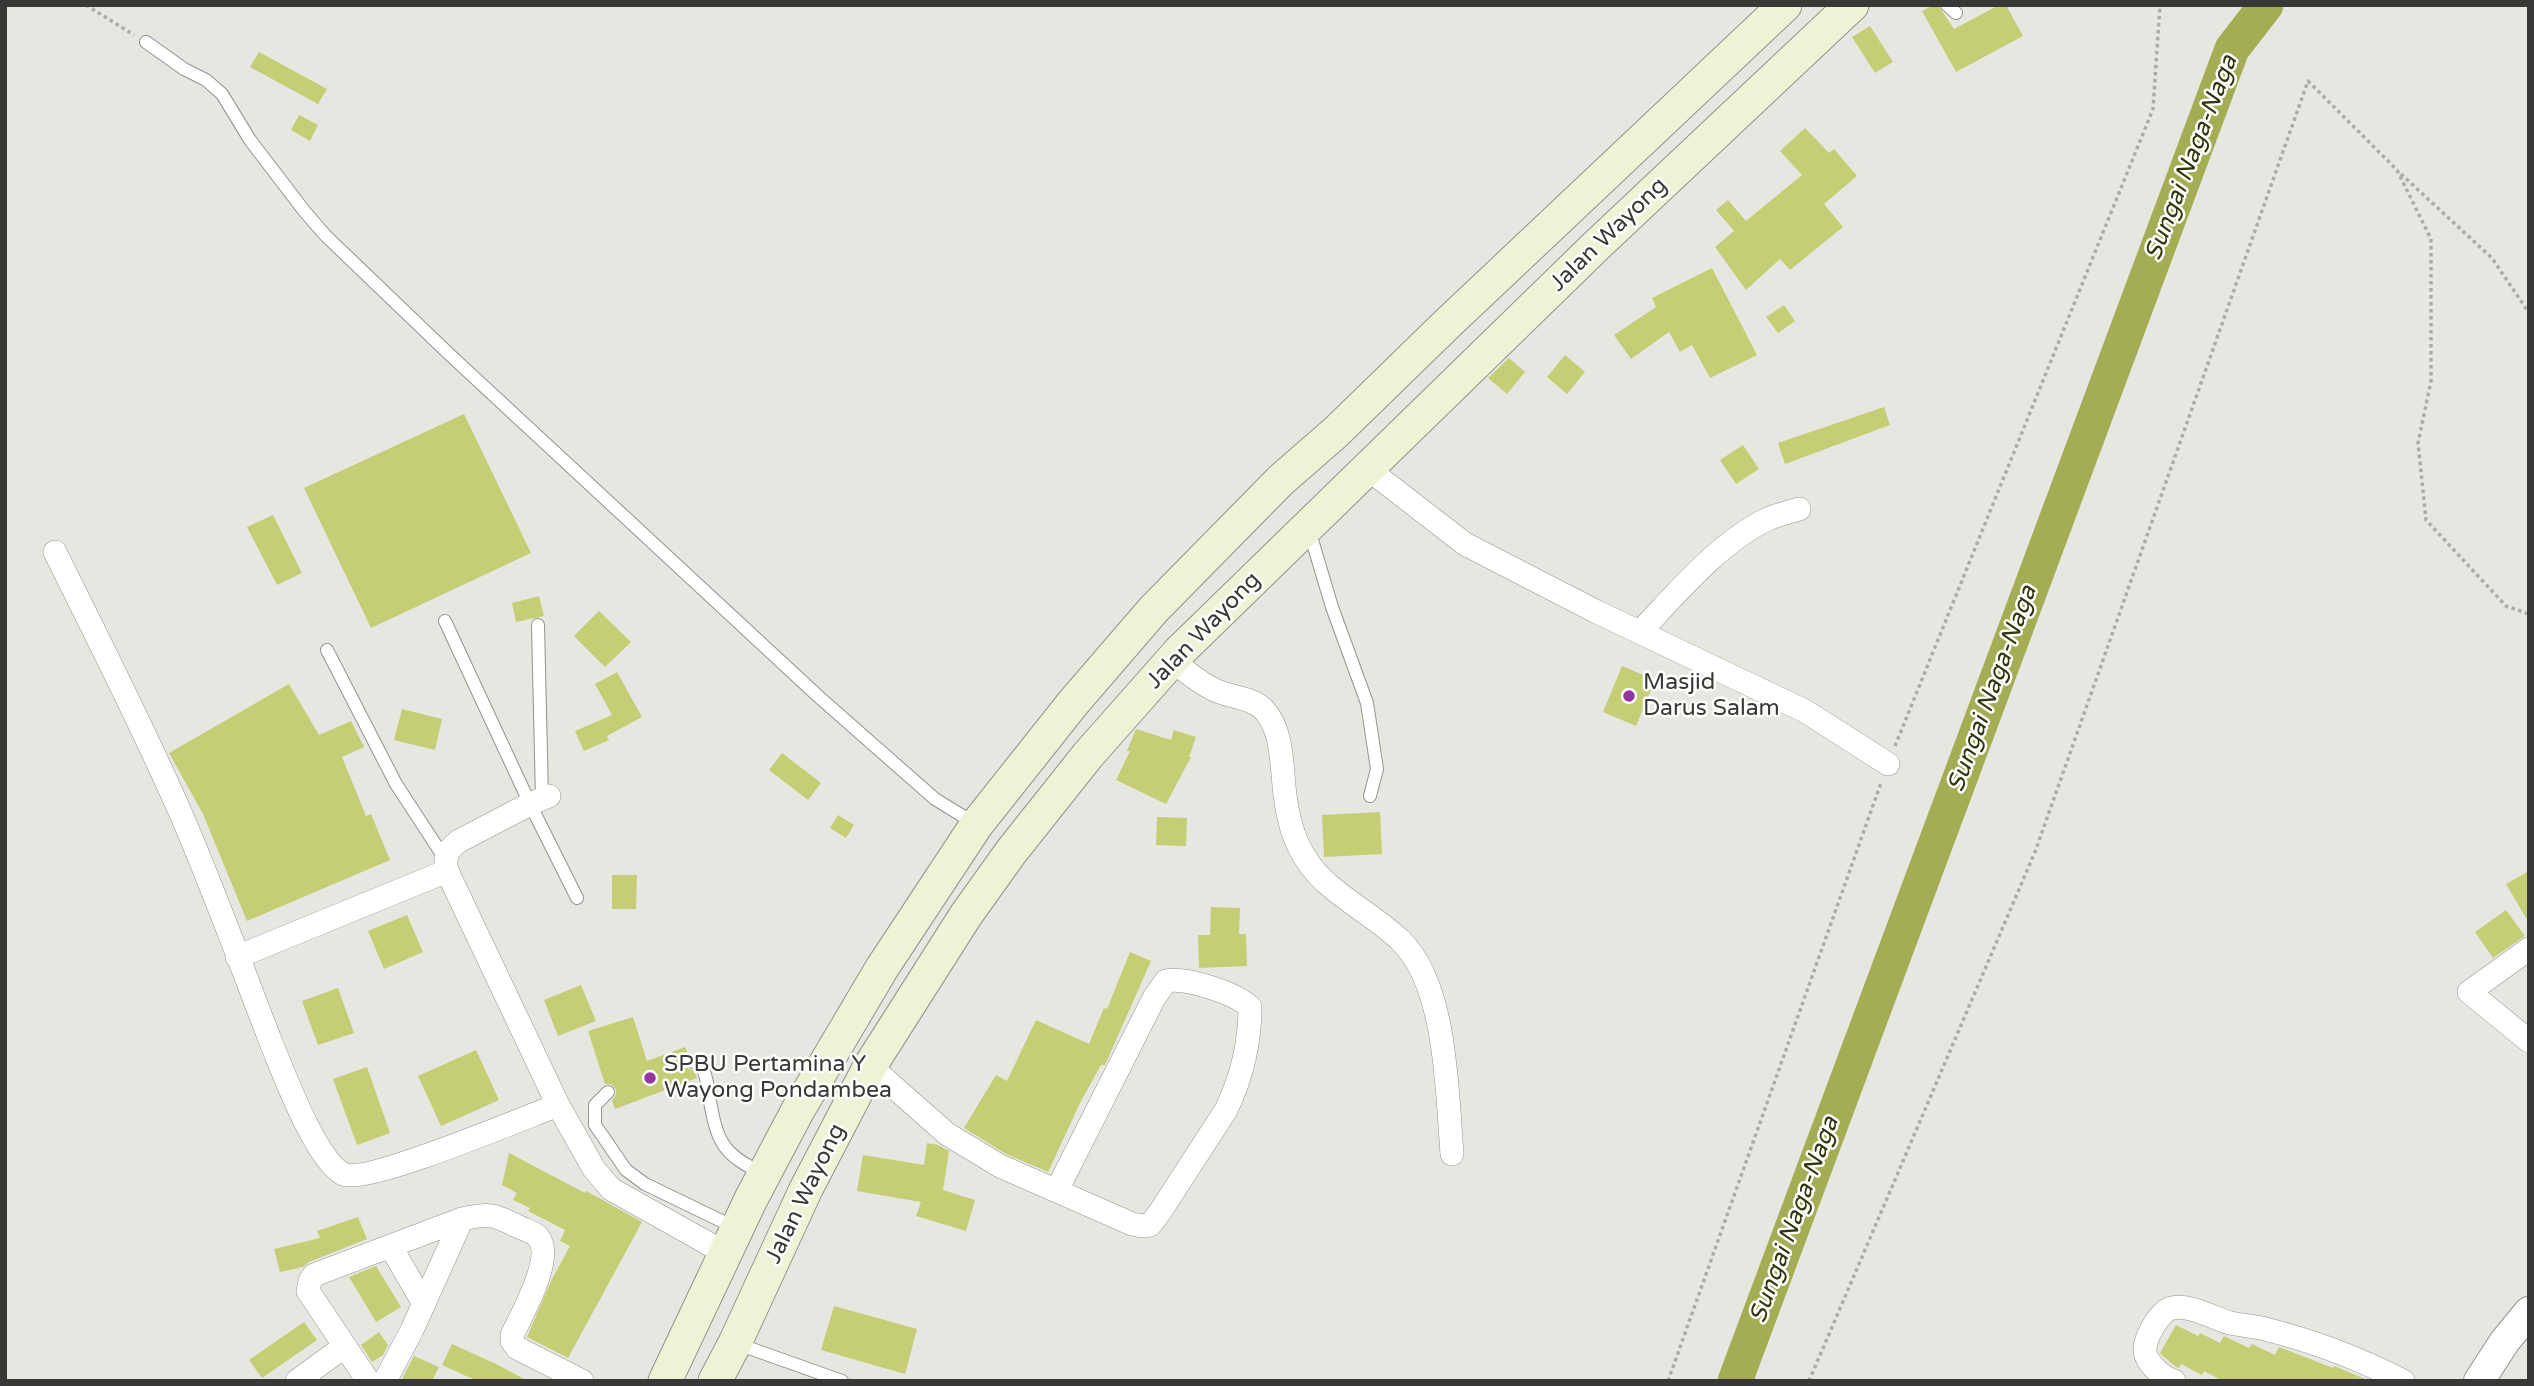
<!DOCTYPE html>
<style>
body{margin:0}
#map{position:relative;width:2534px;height:1386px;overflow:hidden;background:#e6e7e0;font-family:"Varela Round",sans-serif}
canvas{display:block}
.frame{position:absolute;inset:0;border:7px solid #383936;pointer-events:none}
</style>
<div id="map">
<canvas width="2534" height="1386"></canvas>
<div class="frame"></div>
</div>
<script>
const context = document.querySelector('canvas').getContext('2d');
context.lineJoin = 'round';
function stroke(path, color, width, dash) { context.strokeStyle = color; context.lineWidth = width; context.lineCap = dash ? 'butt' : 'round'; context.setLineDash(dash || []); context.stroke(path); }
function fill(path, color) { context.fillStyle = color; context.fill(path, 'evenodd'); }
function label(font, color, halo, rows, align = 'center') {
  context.font = font + ' "Varela Round",sans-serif'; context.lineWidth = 5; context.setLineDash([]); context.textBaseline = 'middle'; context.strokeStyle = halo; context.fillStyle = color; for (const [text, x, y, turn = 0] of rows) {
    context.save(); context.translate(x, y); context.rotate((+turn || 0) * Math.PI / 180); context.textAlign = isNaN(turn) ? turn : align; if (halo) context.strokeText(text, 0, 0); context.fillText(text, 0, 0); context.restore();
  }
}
stroke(new Path2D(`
 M 1735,1381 L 2232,49 L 2266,5`), '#a5ad54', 35);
fill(new Path2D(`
 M 1934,5 L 1938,5 L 1954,29 L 1999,5 L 2006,5 L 2023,36 L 1956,72 L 1922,11 Z
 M 1870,26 L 1893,62 L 1875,73 L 1852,37 Z
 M 259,52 L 327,89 L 318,104 L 250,67 Z
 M 299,115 L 318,125 L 310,141 L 291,130 Z
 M 1805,128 L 1829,153 L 1834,149 L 1857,176 L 1824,204 L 1843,227 L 1790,270 L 1780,259 L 1746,290 L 1715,247 L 1734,231 L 1716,210 L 1728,200 L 1746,221 L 1802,175 L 1780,151 Z
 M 1712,268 L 1757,355 L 1710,378 L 1692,345 L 1680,352 L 1669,332 L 1631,359 L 1614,335 L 1656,307 L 1652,298 Z
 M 1784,305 L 1795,321 L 1778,333 L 1766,317 Z
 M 1565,355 L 1585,372 L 1567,394 L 1547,377 Z
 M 1509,358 L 1525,372 L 1507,394 L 1488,378 Z
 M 1884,407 L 1890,425 L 1785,464 L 1778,443 Z
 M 464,414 L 531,553 L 371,628 L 304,488 Z
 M 1743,445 L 1759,469 L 1736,484 L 1720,460 Z
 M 273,515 L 302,573 L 277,585 L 247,527 Z
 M 539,596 L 544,616 L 516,622 L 512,603 Z
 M 599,611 L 631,642 L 605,667 L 574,636 Z
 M 1622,666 L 1655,680 L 1636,726 L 1603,712 Z
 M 617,672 L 642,717 L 607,736 L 609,740 L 584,751 L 575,731 L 612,715 L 595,684 Z
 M 289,684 L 319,735 L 351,721 L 364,747 L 342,757 L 366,816 L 371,814 L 390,860 L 247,921 L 203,814 L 169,753 Z
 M 402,709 L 442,719 L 435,750 L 394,740 Z
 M 1136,729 L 1171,740 L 1174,730 L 1196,737 L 1189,757 L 1191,757 L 1166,804 L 1116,780 L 1130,751 L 1127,751 Z
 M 782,753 L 821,783 L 808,800 L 769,770 Z
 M 1380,812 L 1382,854 L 1324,857 L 1322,815 Z
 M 838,815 L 854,825 L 846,838 L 830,828 Z
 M 1157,817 L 1187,818 L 1186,846 L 1156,845 Z
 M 2529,871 L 2529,923 L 2506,884 Z
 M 612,875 L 637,875 L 636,909 L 612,909 Z
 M 1211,907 L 1240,908 L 1239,934 L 1246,934 L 1247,966 L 1199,968 L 1198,935 L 1210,935 Z
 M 2506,910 L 2525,936 L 2493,958 L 2475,932 Z
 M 407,915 L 423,952 L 384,969 L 368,931 Z
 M 1130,952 L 1151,961 L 1105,1065 L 1101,1065 L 1081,1101 L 1048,1172 L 1006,1154 L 964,1128 L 996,1075 L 1007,1081 L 1036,1020 L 1089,1044 L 1104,1008 L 1107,1009 Z
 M 581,985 L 596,1021 L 558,1036 L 544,1000 Z
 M 338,988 L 354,1033 L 318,1045 L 302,1001 Z
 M 633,1017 L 647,1061 L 685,1047 L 688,1053 L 683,1058 L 683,1064 L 685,1067 L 694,1071 L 697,1078 L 615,1109 L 612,1101 L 616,1095 L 616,1089 L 611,1084 L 605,1084 L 588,1031 Z
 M 476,1050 L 499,1100 L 441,1126 L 418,1076 Z
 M 367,1067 L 390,1133 L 357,1145 L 333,1079 Z
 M 927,1143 L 938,1145 L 949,1151 L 943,1190 L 975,1200 L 966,1231 L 916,1216 L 921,1202 L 857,1191 L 863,1155 L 924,1165 Z
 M 509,1153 L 585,1193 L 586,1191 L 601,1199 L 642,1222 L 568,1358 L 527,1337 L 552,1279 L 570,1246 L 560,1241 L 565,1230 L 528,1211 L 530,1208 L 513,1200 L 517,1193 L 502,1185 Z
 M 358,1217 L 367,1239 L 309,1262 L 303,1267 L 280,1272 L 274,1249 L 320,1238 L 317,1231 Z
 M 376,1266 L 401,1307 L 376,1322 L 349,1277 Z
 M 834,1306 L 917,1329 L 905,1374 L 821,1350 Z
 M 304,1322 L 317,1340 L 262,1378 L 249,1360 Z
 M 2176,1325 L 2198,1336 L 2200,1333 L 2220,1343 L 2224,1336 L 2249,1348 L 2252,1344 L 2275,1355 L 2279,1347 L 2333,1368 L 2334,1366 L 2370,1381 L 2223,1381 L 2204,1371 L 2202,1375 L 2181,1364 L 2179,1368 L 2176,1367 L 2163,1356 L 2160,1353 Z
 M 379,1332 L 388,1345 L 383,1355 L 372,1362 L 361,1345 Z
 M 452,1344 L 496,1364 L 528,1381 L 477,1381 L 442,1365 Z
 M 414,1356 L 439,1367 L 432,1381 L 401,1381 Z`), '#c5ce75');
const service = new Path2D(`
 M 1947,5 L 1956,13
 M 146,42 L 184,69 L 206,80 L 222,94 L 250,140 L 305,212 L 326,236 L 449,354 L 819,697 L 935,799 L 974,823
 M 1309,530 L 1332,607 L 1367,703 L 1377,769 L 1370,796
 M 445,621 L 530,804 L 577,898
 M 538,625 L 542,799
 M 327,650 L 396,784 L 445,859
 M 691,1061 L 701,1064 C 707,1075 707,1084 709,1096 C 717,1141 721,1154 764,1174
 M 608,1092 L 595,1105 L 595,1125 L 626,1170 L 645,1184 L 736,1228
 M 735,1343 L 842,1381`);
const minor = new Path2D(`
 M 1368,469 L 1465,544 L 1595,611 L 1805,711 L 1888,764
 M 55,552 C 98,639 142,725 181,814 C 214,890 242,968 272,1045 C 284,1074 316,1160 343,1174 C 366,1185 526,1117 558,1105
 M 1640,632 C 1676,594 1719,542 1768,519 C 1777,515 1789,512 1799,509
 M 1172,660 C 1184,670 1197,681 1211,688 C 1227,698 1251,696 1264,710 C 1285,732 1281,774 1286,802 C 1289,823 1296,845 1308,862 C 1327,892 1375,915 1401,941 C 1447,986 1447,1093 1452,1154
 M 549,796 L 530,804 L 459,841 C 447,850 444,857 447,871 L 558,1105 L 594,1169 L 611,1189 L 725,1253
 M 2529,949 L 2469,992 L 2529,1041
 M 237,957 L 447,871
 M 870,1066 L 947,1134 L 1000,1166 L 1132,1224 L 1142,1226 L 1150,1225 L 1160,1212 L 1226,1110 C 1241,1079 1250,1042 1250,1007 C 1235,993 1186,977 1166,981 L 1154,998 L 1057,1190
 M 391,1247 L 424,1304
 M 297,1381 L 345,1346
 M 368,1381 L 308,1291 L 310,1281 L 314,1275 L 462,1219 C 490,1213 493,1214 519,1227 C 525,1230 534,1232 538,1237 C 555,1257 522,1314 512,1335 L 512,1341 L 517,1348 L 582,1381
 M 385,1381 L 412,1330 L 462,1219
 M 2174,1381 C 2163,1378 2146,1363 2145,1351 C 2144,1339 2159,1311 2172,1308 C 2190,1304 2213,1318 2230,1323 C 2240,1325 2251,1326 2261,1328 C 2311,1340 2358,1358 2403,1381`);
const tertiary = new Path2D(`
 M 2479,1381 L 2505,1341 L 2529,1312`);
const secondary = new Path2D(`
 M 665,1381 L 751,1199 L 798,1110 L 882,968 L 977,824 L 1073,703 L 1154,609 L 1281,480 L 1336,432 L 1447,324 L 1785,5
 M 715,1381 L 735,1343 L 806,1189 L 870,1066 L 966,915 L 1011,852 L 1088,755 L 1180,651 L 1596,246 L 1852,5`);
stroke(service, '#93948d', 14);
stroke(minor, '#93948d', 24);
stroke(tertiary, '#93948d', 32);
stroke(secondary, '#93948d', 35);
stroke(new Path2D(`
 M 86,5 L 134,35
 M 2401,174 L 2492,258 L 2529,313
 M 1895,746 L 2153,109 L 2160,5
 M 1668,1381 L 1881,783
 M 1809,1381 L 2035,852 L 2308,81 L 2397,170 L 2431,239 L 2431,381 L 2418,443 L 2426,520 L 2506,606 L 2529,614`), '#abaca7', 3.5, [3.5, 3.5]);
stroke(service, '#fff', 12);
stroke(minor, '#fff', 23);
stroke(tertiary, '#fff', 30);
stroke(secondary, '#f0f2d5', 33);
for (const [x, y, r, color] of [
 [1629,696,7,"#9536a0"],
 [650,1078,7,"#9536a0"]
]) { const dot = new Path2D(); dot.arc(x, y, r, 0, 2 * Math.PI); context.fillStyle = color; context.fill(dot); stroke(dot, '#fffffe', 2.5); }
label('23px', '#383936', '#fffffe', [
 ["Jalan Wayong",1609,235,-44],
 ["Jalan Wayong",1204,631,-46],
 ["Jalan Wayong",806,1194,-64]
]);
label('23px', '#383936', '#fffffe', [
 ["Masjid",1643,683],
 ["Darus Salam",1643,709],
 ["SPBU Pertamina Y",664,1065],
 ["Wayong Pondambea",664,1091]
], 'left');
label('italic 24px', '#31340d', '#fffffe', [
 ["Sungai Naga-Naga",2192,158,-69],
 ["Sungai Naga-Naga",1993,689,-70],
 ["Sungai Naga-Naga",1795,1220,-70]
]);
</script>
